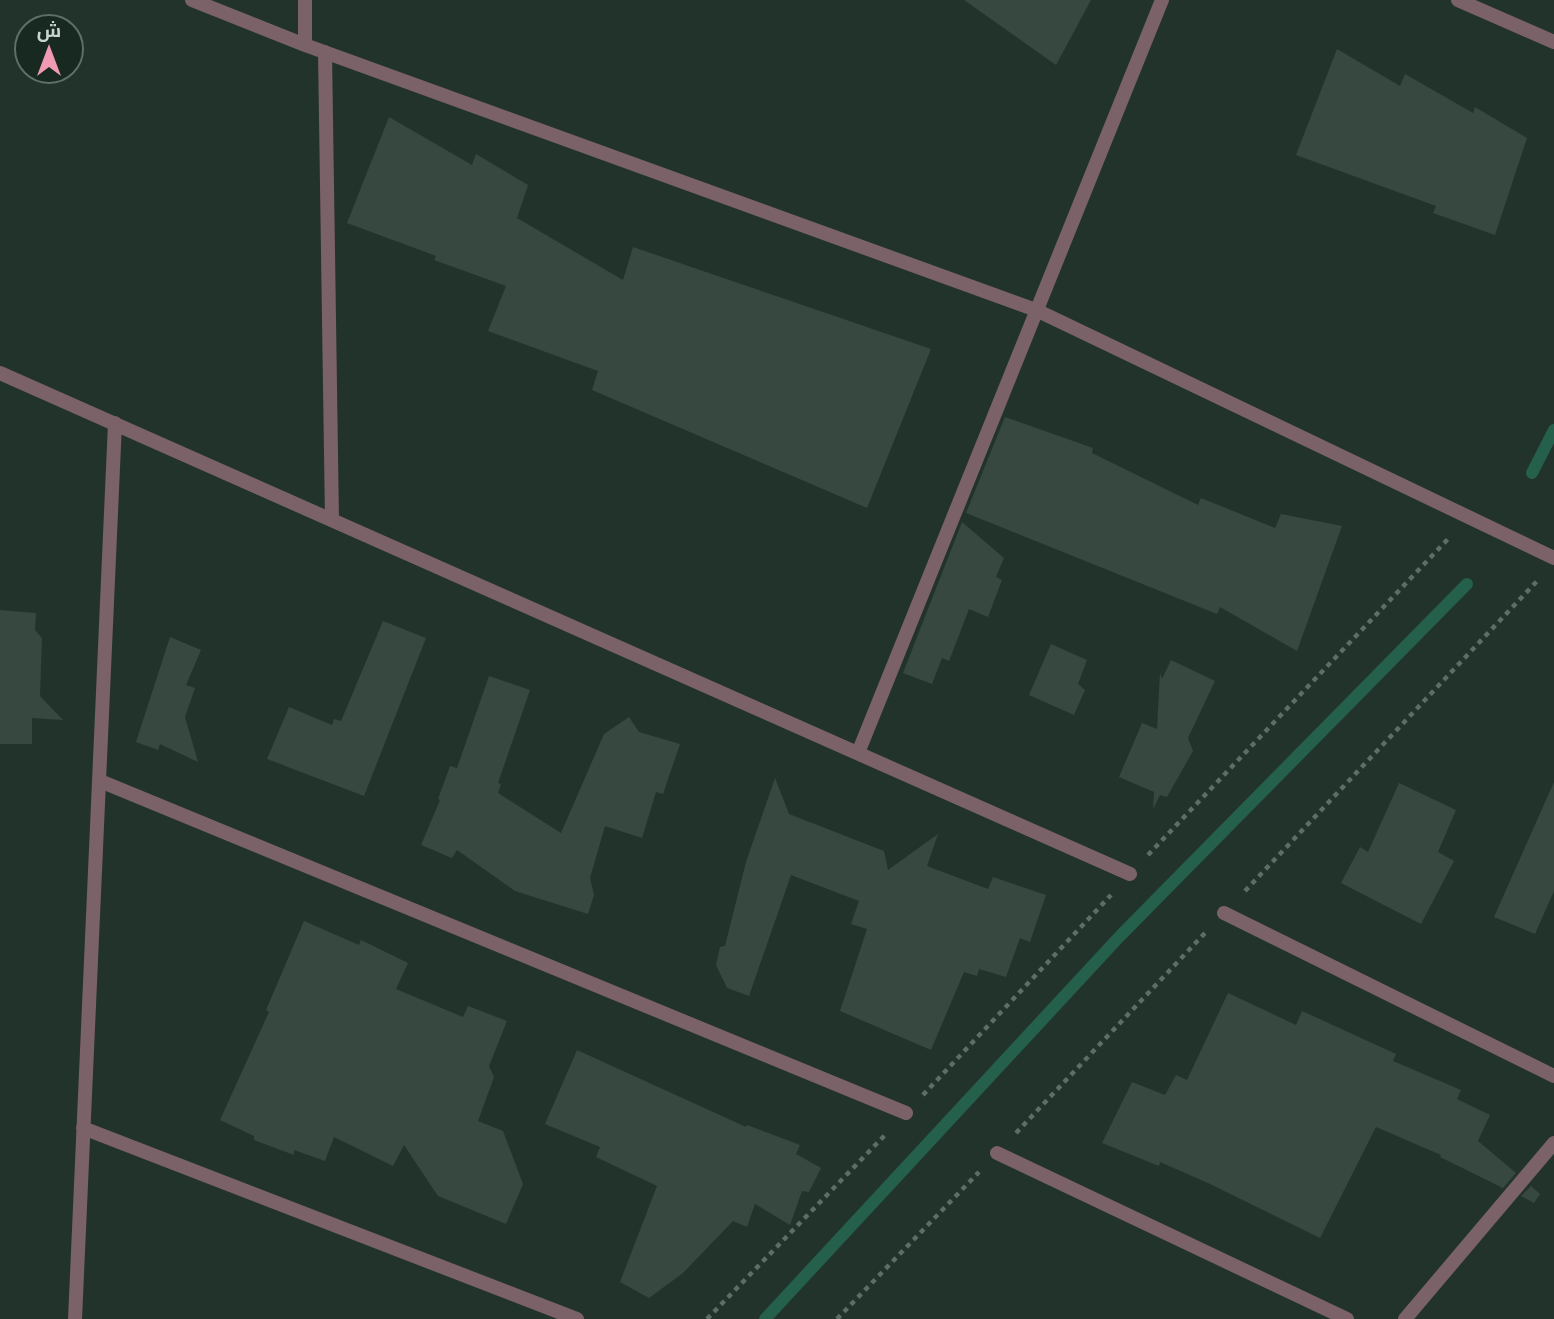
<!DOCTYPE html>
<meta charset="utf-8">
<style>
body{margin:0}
#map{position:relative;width:1554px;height:1319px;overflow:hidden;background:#22332c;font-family:"Archivo Narrow",Cairo,sans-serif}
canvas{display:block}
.north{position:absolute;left:14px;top:14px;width:70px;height:70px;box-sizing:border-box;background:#182922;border:2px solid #5f6e68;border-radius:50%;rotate:0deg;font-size:19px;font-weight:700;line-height:28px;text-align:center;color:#cad5d0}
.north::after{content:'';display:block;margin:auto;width:24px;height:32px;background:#f19ab3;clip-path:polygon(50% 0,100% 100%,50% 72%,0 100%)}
</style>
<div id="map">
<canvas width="1554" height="1319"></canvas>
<div class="north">ش</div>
</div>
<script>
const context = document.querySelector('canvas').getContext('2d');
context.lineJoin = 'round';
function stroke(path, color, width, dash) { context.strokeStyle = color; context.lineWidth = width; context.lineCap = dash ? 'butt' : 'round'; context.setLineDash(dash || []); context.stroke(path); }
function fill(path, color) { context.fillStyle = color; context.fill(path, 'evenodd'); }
stroke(new Path2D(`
 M 1532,473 L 1554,430
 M 765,1319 L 1120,936 L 1467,584`), '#25604c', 12);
fill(new Path2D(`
 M 964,0 L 1091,0 L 1056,65 Z
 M 1337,49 L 1400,86 L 1405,74 L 1473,113 L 1475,107 L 1527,138 L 1495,235 L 1433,213 L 1436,206 L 1296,155 Z
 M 389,117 L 472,165 L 476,154 L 528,185 L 517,218 L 623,280 L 633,247 L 931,349 L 867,508 L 592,390 L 598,371 L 488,331 L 506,286 L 434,260 L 436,256 L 347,223 Z
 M 1005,417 L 1093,448 L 1092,453 L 1198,505 L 1201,498 L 1275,528 L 1281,514 L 1342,526 L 1297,651 L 1220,607 L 1217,614 L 966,513 Z
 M 962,522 L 1004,558 L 996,577 L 1002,580 L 988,617 L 969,609 L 949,661 L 942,658 L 932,684 L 903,673 Z
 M 0,610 L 36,613 L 35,630 L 42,638 L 40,696 L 63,720 L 32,718 L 32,744 L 0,744 Z
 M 383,621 L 426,638 L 364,796 L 267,759 L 289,707 L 332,725 L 334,719 L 341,721 Z
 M 170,637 L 201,650 L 186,685 L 195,688 L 185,717 L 198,762 L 160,744 L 158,750 L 136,742 Z
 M 1051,644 L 1087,660 L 1078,684 L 1085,690 L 1074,715 L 1029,695 Z
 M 1171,660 L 1215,681 L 1188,738 L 1193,751 L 1167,797 L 1160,795 L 1153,809 L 1154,792 L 1119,777 L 1142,723 L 1157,729 L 1160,673 L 1162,679 Z
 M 489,676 L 530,690 L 498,783 L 501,784 L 498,793 L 561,833 L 604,734 L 629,717 L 639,732 L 680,744 L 663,794 L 656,792 L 642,838 L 605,826 L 590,878 L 594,895 L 588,914 L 515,891 L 457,850 L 452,858 L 421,845 L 440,800 L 438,799 L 450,766 L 457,768 Z
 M 775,778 L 789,814 L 884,851 L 888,870 L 938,834 L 927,866 L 988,889 L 993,877 L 1046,895 L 1030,942 L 1020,938 L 1006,977 L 979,969 L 977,976 L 964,972 L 931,1050 L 840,1011 L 867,929 L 851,924 L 859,901 L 791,875 L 749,996 L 727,988 L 716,965 L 720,947 L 725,946 L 746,862 Z
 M 1554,782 L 1554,891 L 1535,934 L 1494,917 Z
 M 1399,783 L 1456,810 L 1438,852 L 1454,861 L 1421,924 L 1341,883 L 1360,847 L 1368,852 Z
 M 304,921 L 359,945 L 361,940 L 408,963 L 396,989 L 463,1017 L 468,1006 L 507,1021 L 489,1066 L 494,1077 L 478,1121 L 503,1131 L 523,1184 L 506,1224 L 438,1196 L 404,1145 L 393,1166 L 334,1137 L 325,1161 L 294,1150 L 294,1155 L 254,1140 L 254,1136 L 220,1120 L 269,1012 L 266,1010 Z
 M 1228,993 L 1296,1025 L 1302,1011 L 1396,1054 L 1393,1061 L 1461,1090 L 1457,1099 L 1490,1115 L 1478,1141 L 1516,1173 L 1503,1188 L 1440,1157 L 1441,1155 L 1376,1127 L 1320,1238 L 1208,1183 L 1160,1162 L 1159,1166 L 1102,1143 L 1132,1082 L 1165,1095 L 1176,1075 L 1187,1080 Z
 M 577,1050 L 746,1127 L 747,1125 L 800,1145 L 796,1154 L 821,1168 L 809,1192 L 802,1191 L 790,1225 L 755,1204 L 747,1227 L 733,1221 L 683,1273 L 649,1298 L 620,1282 L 657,1186 L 596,1157 L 600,1147 L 545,1124 Z
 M 1531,1186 L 1540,1194 L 1534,1203 L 1521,1196 Z`), '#374841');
stroke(new Path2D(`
 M 1148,855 L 1448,539
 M 1245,891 L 1539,579
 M 923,1095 L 1111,895
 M 1016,1133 L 1205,933
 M 707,1319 L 886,1134
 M 837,1319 L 979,1172`), '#5e6d66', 4.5, [5, 5]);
stroke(new Path2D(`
 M 192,0 L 305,45 L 1036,310 L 1554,558
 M 1458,0 L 1554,42
 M 305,45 L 305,0
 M 325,52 L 332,520
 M 0,373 L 1130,874
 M 858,753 L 1162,0
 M 100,781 L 906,1113
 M 1224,913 L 1554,1076
 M 83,1128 L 577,1319
 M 997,1153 L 1347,1319
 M 75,1319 L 115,423
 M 1405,1319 L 1554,1143`), '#7a6268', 14);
</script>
